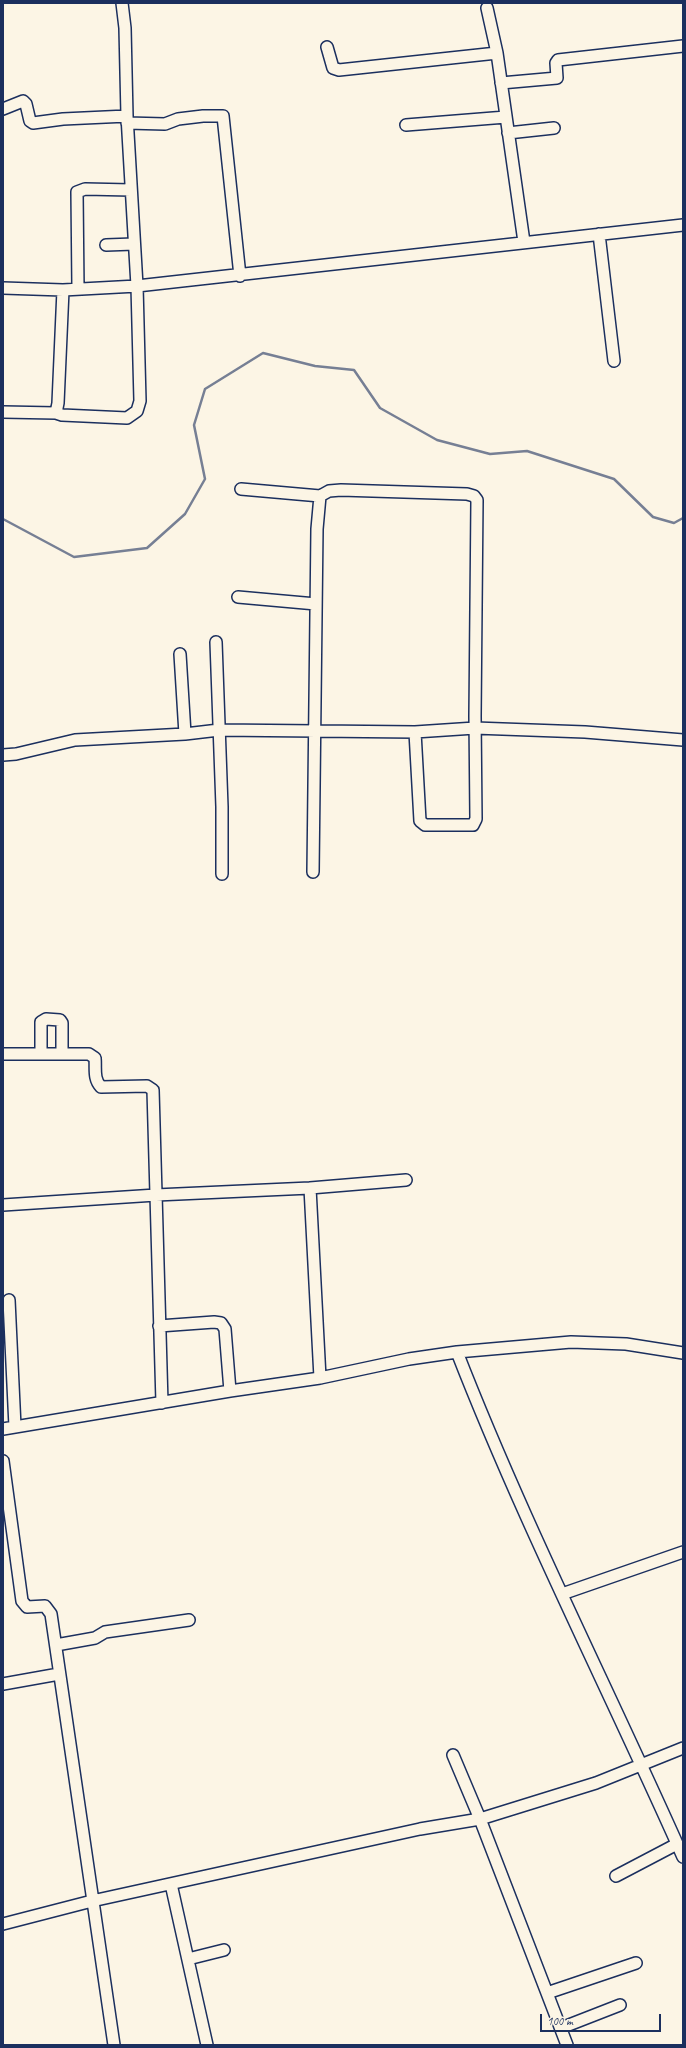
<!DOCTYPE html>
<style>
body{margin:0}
#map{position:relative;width:686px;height:2048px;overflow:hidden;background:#fcf5e5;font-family:Caveat,sans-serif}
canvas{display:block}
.frame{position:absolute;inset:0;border:4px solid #1b2f5e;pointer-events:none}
.scale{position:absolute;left:540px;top:2014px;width:121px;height:18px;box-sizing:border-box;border:2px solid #1b2f5e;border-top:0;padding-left:5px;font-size:12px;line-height:14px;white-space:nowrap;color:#1b2f5e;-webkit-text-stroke:3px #fcf5e5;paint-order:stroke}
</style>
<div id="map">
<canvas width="686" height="2048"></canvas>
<div class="frame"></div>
<div class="scale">100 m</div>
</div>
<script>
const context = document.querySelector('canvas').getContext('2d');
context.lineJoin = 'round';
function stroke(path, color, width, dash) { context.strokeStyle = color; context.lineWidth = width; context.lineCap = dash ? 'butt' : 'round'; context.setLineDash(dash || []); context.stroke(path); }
stroke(new Path2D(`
 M 3,519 L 74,557 L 147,548 L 185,514 L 205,479 L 194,425 L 205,389 L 263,353 L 315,366 L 354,370 L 380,408 L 437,440 L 490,454 L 527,451 L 614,479 L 653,517 L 674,523 L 683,518`), '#767f94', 2.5);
const minor = new Path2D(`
 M 487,8 L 497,53 L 524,242
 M 327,47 L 333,68 L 339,70 L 497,53
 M 501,83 L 557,78 L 556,63 L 558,60 L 683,46
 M 3,109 L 23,101 L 26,104 L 30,121 L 33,123 L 63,119 L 127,116
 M 127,123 L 165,124 L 178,119 L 203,116 L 223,116 L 240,276
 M 406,125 L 506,117
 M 508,133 L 554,128
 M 599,234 L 614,361
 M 106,245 L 134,244
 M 3,288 L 63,290 L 137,286 L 683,225
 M 78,289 L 77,192 L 85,189 L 131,190
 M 3,412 L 56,413 L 58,403 L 63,290
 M 56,413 L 62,415 L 127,418 L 137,411 L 140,401 L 137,286 L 127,116 L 125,28 L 122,3
 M 241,489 L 320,496
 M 238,597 L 316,604
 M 216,642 L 222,807 L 222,874
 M 180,654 L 185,734
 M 3,755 L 16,754 L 75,740 L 185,734 L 219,730 L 415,732 L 475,728 L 585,732 L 683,740
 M 313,872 L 317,529 L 320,496 L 329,491 L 341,490 L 467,494 L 474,496 L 477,500 L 475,716 L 476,819 L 473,825 L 425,825 L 420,821 L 415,732
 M 3,1054 L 89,1054 L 95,1058 C 96,1068 93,1079 101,1087 L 147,1086 L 153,1090 L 162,1403
 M 41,1054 L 41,1022 L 46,1019 L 60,1020 L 62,1023 L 62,1054
 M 310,1188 L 406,1180
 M 3,1205 L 156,1195 L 310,1188 L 320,1378
 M 9,1300 L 15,1427
 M 159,1326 L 214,1322 L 221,1323 L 225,1329 L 230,1391
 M 457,1352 C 524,1524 608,1688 683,1857
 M 3,1429 L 230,1391 L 320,1378 L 409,1359 L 457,1352 L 571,1342 L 626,1344 L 683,1353
 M 3,1461 L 22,1601 L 27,1607 L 45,1606 L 51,1614 L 114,2045
 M 562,1594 L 683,1552
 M 56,1645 L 95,1638 L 105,1632 L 189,1620
 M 3,1684 L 59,1674
 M 453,1755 L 480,1819 L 567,2045
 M 616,1876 L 677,1844
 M 171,1884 L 207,2045
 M 3,1924 L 92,1901 L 420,1829 L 480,1819 L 596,1783 L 683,1748
 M 188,1959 L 224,1950
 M 547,1993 L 636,1963
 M 561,2028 L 620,2005`);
stroke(minor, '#1b2f5e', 14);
stroke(minor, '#fcf5e5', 11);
</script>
